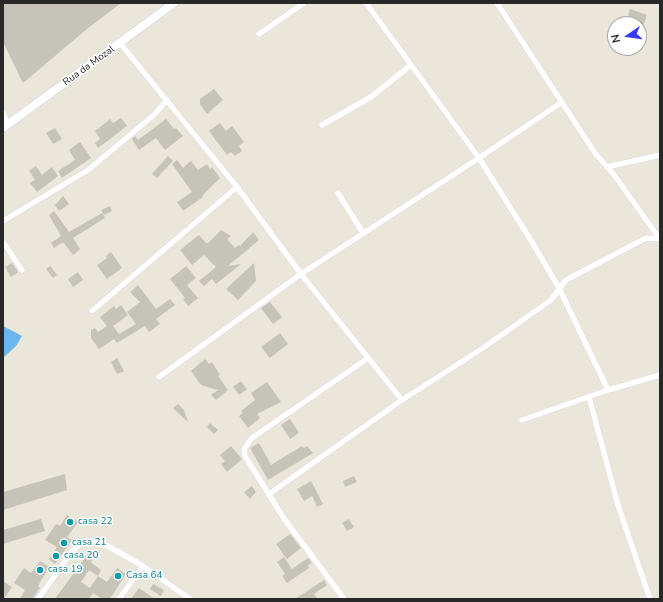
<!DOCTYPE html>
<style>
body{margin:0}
#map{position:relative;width:663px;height:602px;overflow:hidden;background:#ebe6da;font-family:"Nunito Sans",sans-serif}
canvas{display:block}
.frame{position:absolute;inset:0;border:4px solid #282828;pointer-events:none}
.north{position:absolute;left:607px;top:16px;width:40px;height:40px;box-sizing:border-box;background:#fff;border:1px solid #a9a9a9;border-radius:50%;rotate:257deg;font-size:11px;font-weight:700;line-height:16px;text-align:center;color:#282828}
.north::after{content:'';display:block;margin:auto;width:14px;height:18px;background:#383cfa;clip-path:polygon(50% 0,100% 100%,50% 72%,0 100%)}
</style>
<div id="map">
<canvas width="663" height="602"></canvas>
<div class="frame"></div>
<div class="north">N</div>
</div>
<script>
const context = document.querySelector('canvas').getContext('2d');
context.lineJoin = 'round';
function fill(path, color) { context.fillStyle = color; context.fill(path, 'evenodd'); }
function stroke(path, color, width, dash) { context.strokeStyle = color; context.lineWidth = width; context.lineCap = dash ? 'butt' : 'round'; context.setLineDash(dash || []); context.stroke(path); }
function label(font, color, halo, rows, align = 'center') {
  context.font = font + ' "Nunito Sans",sans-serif'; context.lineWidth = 3; context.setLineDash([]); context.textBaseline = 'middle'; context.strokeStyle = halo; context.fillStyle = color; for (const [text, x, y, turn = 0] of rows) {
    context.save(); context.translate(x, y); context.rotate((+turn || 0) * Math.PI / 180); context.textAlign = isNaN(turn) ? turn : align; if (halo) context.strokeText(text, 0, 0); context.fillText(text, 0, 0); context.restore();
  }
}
fill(new Path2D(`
 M 3,326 L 22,336 L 16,346 L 3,358 Z`), '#6bb6ee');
fill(new Path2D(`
 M 3,3 L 121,3 L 87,29 L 23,83 L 3,42 Z
 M 630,9 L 647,15 L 640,35 L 639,24 L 626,24 Z
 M 214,89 L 223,100 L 207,114 L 200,104 L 200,99 Z
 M 121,118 L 127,126 L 98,148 L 95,143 L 100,139 L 95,131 L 110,119 L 113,123 Z
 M 166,119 L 174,129 L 176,128 L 183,136 L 165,150 L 156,138 L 139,150 L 132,139 L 135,136 L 138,140 Z
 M 220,123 L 226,131 L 232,126 L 244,142 L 239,146 L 242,151 L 235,156 L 231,152 L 227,155 L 209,131 Z
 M 55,128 L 62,139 L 53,144 L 46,133 Z
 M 80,142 L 91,158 L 62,178 L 58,171 L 75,160 L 69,150 Z
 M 168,156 L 173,161 L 157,178 L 152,174 Z
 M 177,160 L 183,168 L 191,161 L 198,170 L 207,164 L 210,169 L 212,167 L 220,178 L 202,196 L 203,197 L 183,211 L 177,202 L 192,192 L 172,164 Z
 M 36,166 L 42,175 L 52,167 L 58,176 L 37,192 L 30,183 L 35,180 L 29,171 Z
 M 63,196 L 69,204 L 59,211 L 55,205 Z
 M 110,206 L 112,211 L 104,215 L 101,210 Z
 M 54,211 L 69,232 L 102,213 L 105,218 L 73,238 L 80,249 L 73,255 L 63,242 L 54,248 L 51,243 L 61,236 L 49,215 Z
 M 221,230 L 231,236 L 227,239 L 235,248 L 239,245 L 240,246 L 253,232 L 259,240 L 228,266 L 241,264 L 216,284 L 212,279 L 204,286 L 199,281 L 216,267 L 204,255 L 192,265 L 180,250 L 199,235 L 206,243 L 208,243 Z
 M 111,252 L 122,268 L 107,279 L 97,265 L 107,258 L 106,256 Z
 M 12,263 L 18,272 L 11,277 L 5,267 Z
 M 254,263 L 256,281 L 238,300 L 226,289 Z
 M 50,266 L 57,275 L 53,278 L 46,269 Z
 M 186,266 L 196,278 L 187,285 L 198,298 L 188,306 L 183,299 L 185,298 L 170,279 Z
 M 78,272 L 83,280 L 73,287 L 68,279 Z
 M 138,285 L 156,309 L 170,299 L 175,305 L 156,319 L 160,324 L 149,332 L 145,326 L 117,343 L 114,339 L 99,349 L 91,338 L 91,330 L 95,328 L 98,332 L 107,326 L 100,317 L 114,306 L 116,309 L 121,305 L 128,315 L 113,326 L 119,334 L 136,324 L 127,312 L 140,302 L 130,292 Z
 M 270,302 L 282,317 L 273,324 L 261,308 Z
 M 280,333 L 288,344 L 270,358 L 261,347 Z
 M 117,358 L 124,371 L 117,374 L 111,362 Z
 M 205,359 L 209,364 L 212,362 L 220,375 L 218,376 L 228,390 L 216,400 L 211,395 L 218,390 L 201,385 L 191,371 Z
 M 241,381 L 247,389 L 239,395 L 233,387 Z
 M 267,382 L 281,402 L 257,414 L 260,418 L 248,428 L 239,416 L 243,413 L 241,411 L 255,400 L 251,393 Z
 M 178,404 L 184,410 L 188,422 L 173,408 Z
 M 290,419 L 299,433 L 290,439 L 281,425 Z
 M 210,423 L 218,430 L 214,434 L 207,427 Z
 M 259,443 L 271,465 L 302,446 L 304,448 L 307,446 L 313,453 L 268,480 L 250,448 Z
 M 231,446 L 242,459 L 227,472 L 221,464 L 225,461 L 220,455 Z
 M 65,474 L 67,490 L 3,510 L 3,492 Z
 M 354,476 L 357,482 L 345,487 L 343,481 Z
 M 311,481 L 323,504 L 317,507 L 312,496 L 304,501 L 297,489 Z
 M 252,486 L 256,492 L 250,499 L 244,492 Z
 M 67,515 L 78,522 L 67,537 L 72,540 L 55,564 L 49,559 L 57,547 L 45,540 L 56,524 L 60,526 Z
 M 41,519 L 45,531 L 3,544 L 3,530 Z
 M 349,519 L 354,527 L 347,531 L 342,523 Z
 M 290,534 L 301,548 L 287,559 L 276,544 Z
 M 89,552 L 95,556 L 91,562 L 93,564 L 101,570 L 98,576 L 89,570 L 81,582 L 90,588 L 98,576 L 107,582 L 117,568 L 126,574 L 110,599 L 102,599 L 93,593 L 89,599 L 55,599 Z
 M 284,557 L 292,569 L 308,558 L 312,563 L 308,565 L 309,568 L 287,583 L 282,576 L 285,574 L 277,562 Z
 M 40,561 L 49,567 L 38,586 L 40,588 L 32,599 L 20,599 L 25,590 L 14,583 L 24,568 L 31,573 Z
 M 324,580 L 327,585 L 314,594 L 318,599 L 295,599 Z
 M 3,581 L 12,587 L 4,599 L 3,599 Z
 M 153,584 L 164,590 L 161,596 L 150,589 Z
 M 139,588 L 155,599 L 131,599 Z`), '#c6c3b9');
const street = new Path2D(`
 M 366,3 L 479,158 L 532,242 L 559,288 L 608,390
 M 497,3 L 595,153 L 615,176 L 659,238
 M 259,34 L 304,3
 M 120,43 L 237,187 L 301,274 L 402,400
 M 3,113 L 8,124
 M 322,125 L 371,97 L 411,65
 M 607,167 L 660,155
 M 338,193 L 363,233
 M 3,221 L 88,170 L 155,114 L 167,100
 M 3,242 L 22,270
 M 92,311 L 237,187
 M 159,377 L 301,274 L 479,158 L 562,102
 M 589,397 L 618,505 L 650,599
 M 522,420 L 608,390 L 660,375
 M 269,494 L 402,400 L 483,348 L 551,300 L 566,280 L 646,238 L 660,239
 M 38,599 L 73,550 L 82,543 L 97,540 L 143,566 L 190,599
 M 119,599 L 143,566
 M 344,599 L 283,517 L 245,456 L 244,449 L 252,438 L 368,358`);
const secondary = new Path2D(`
 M 3,128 L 174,3`);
stroke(street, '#cfcfe2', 6);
stroke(secondary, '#cfcfe2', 9);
stroke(street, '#fff', 5.5);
stroke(secondary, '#fff', 8);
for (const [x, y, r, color] of [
 [70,522,4,"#0f9aa8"],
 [64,543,4,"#0f9aa8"],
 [56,556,4,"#0f9aa8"],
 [40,570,4,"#0f9aa8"],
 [118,576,4,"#0f9aa8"]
]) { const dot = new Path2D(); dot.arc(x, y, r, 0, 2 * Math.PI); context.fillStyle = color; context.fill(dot); stroke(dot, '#fff', 1.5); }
label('10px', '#282828', '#fff', [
 ["Rua da Mozal",89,66,-36]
]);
label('10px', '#0d838f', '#fff', [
 ["casa 22",78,522],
 ["casa 21",72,543],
 ["casa 20",64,556],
 ["casa 19",48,570],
 ["Casa 64",126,576]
], 'left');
</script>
